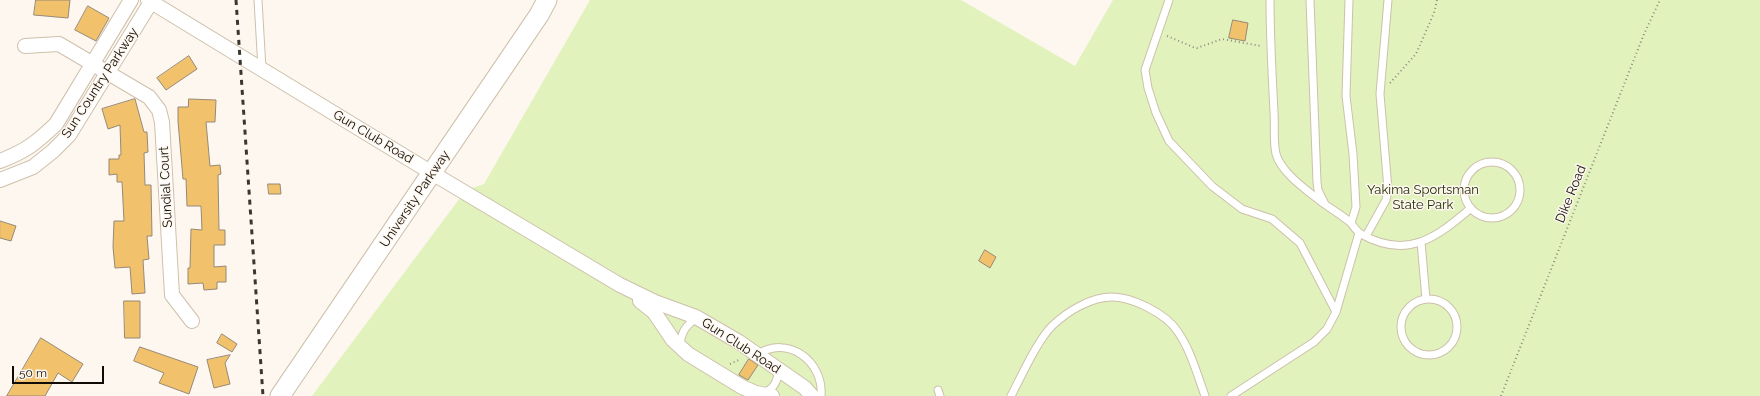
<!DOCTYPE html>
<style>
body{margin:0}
#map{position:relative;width:1760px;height:396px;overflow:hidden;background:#fdf7ef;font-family:Raleway,sans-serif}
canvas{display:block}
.scale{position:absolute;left:12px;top:366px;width:92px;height:18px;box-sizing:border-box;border:2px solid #100c05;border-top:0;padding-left:5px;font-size:12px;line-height:14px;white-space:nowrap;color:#100c05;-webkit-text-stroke:3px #fdf7ef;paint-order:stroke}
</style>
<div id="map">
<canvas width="1760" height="396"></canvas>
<div class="scale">50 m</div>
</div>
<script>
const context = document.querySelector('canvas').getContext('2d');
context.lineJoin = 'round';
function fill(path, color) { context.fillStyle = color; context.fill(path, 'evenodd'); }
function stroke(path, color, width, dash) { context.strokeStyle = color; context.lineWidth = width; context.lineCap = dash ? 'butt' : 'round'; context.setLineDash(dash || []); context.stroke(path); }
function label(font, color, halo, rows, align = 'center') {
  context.font = font + ' Raleway,sans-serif'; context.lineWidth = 3; context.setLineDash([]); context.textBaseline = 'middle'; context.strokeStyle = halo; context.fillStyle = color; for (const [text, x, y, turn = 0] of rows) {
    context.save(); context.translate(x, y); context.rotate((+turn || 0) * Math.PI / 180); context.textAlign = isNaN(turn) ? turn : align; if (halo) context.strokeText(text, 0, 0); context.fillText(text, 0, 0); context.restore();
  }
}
fill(new Path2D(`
 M 590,0 L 961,0 L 1075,66 L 1113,0 L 1760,0 L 1760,396 L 312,396 L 466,190 L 484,184 Z`), '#e1f2bc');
const building = new Path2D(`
 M 36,0 L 70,0 L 68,18 L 34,15 Z
 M 88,6 L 109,18 L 96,41 L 75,30 Z
 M 1233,20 L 1248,23 L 1245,41 L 1229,38 Z
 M 189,56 L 197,69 L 166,90 L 157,78 Z
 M 135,99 L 144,132 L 147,132 L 148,152 L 144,153 L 145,185 L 151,185 L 152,236 L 147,236 L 149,259 L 143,260 L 145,293 L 132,294 L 130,267 L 115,268 L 113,247 L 114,221 L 124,221 L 122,182 L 117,182 L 117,174 L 109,175 L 109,159 L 119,159 L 119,155 L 121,155 L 120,125 L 108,129 L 102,109 Z
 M 189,99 L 216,100 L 215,122 L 206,122 L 210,166 L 220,165 L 221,174 L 218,175 L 219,230 L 225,230 L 225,245 L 214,245 L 214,267 L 226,266 L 226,282 L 217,282 L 217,289 L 204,290 L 203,283 L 188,284 L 188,268 L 190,268 L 191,229 L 202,230 L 201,206 L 187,206 L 186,179 L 183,179 L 178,121 L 178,107 L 188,107 Z
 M 268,184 L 280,184 L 281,194 L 269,194 Z
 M 0,221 L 16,226 L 11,241 L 0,238 Z
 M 985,250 L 996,257 L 990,268 L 979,261 Z
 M 124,301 L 140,301 L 140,338 L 125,338 Z
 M 222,334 L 237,344 L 232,352 L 217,343 Z
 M 41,338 L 83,364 L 72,382 L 58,373 L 45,396 L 7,396 Z
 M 140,347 L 198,367 L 189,394 L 159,383 L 164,373 L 134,361 Z
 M 230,355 L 225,363 L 230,384 L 214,388 L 207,360 Z
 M 749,359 L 758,365 L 748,380 L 739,375 Z`);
fill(building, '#f2c16b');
stroke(building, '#968975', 1);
const service = new Path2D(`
 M 258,0 L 262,69
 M 1169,0 L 1145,70 L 1148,88 L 1156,113 L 1169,141 L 1212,186 L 1242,209 L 1272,219 L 1300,243 L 1336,312
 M 1270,0 C 1270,37 1272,74 1274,112 C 1275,125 1273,141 1276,154 C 1281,172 1305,189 1319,200 C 1329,208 1341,214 1351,223 C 1354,227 1357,232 1361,234 C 1407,260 1436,238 1471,208
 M 1310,0 L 1317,182 L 1318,190 L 1324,202
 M 1349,0 L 1346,96 L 1353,154 L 1356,207 L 1351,223
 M1464 190a28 28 0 1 1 56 0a28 28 0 1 1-56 0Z
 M 1366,236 L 1386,200 L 1388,189 L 1380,94 L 1388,0
 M 1421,242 L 1426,299
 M1401 327a28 28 0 1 1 56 0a28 28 0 1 1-56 0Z
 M 680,346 C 681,332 686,325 697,318
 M 757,355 C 787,334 824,361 821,396
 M 938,390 L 940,396
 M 764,393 C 775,388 777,381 779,370
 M 1011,396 C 1021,377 1038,339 1053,325 C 1068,311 1091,297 1112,297 C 1124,297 1137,302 1147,307 C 1159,313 1171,321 1178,332 C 1191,351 1197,374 1205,396
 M 1231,396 L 1314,342 L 1327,329 L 1336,312 L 1359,233`);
const minor = new Path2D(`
 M 148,0 L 432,173 L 620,285 L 655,302 L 696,317 L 739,342 L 805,388 L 812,396
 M 25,46 L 59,44 L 149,97 L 159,110 L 162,122 L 172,295 L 192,321
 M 0,161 C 26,151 36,143 56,124 L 131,0
 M 0,180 L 33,167 L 53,151 L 69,135 L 151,2
 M 640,301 L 654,312 L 673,340 L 688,354 L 742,387 L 756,393 L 772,396`);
const secondary = new Path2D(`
 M 280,396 L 539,15 L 547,0`);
stroke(service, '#cec0ab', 9);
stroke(minor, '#cec0ab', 16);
stroke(secondary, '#cec0ab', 21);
stroke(new Path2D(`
 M 1167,36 L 1193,47 L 1197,48 L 1222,39 L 1261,46
 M 1390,83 L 1416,54 L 1434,13 L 1437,0
 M 730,364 L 741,359
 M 1501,396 L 1644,34 L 1660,0`), '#8f8a82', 2, [1, 3]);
stroke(service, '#fff', 7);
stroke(minor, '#fff', 14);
stroke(secondary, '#fff', 19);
stroke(new Path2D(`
 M 236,0 L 263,396`), '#3b3730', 3, [5, 5]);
label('13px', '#100c05', '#fdf7ef', [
 ["Sun Country Parkway",100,83,-57],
 ["Gun Club Road",373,137,31],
 ["Sundial Court",166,187,-93],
 ["Dike Road",1571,194,-68],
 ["University Parkway",415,199,-56],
 ["Gun Club Road",741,346,33]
]);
label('13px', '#262f08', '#fdf7ef', [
 ["Yakima Sportsman",1423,190],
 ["State Park",1423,205]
]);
</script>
